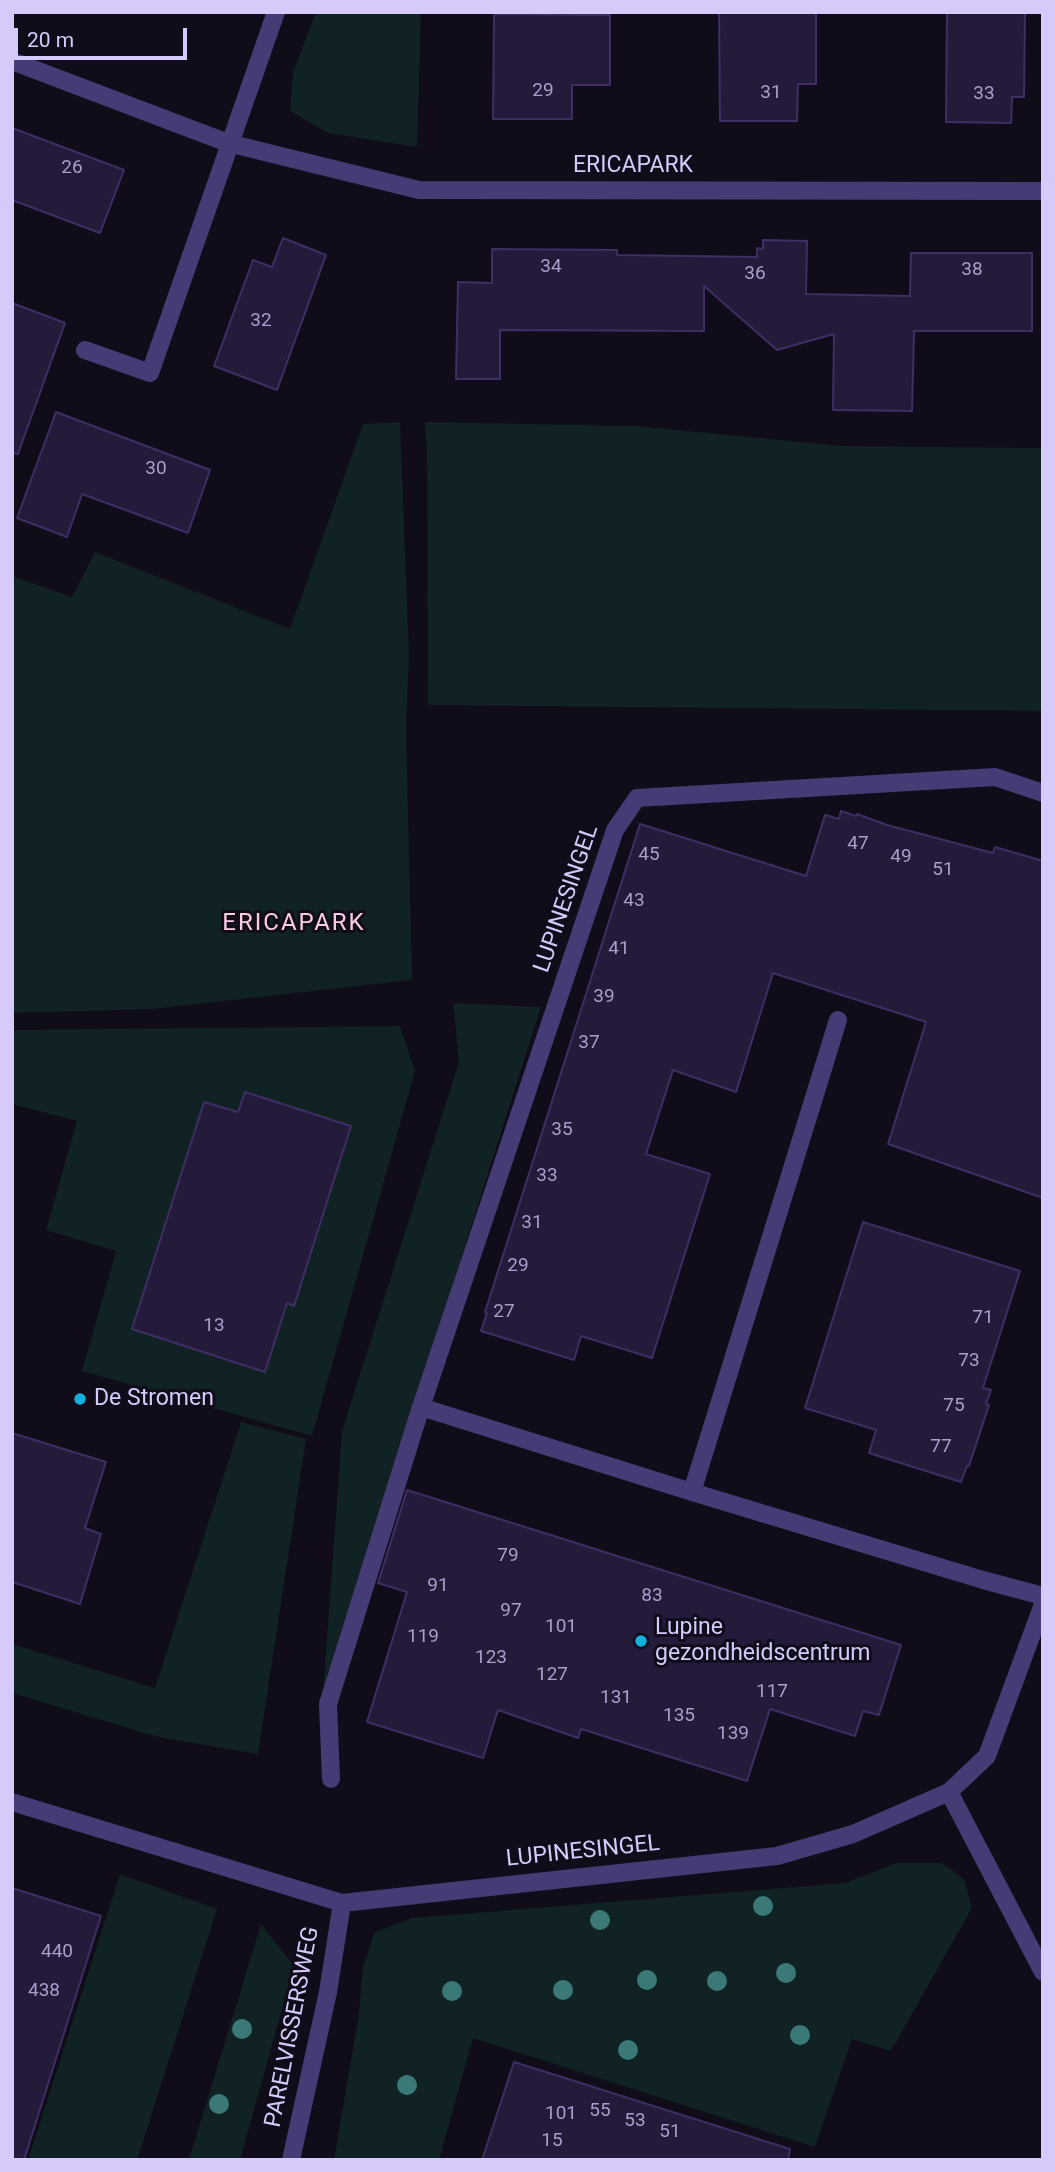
<!DOCTYPE html>
<style>
body{margin:0}
#map{position:relative;width:1055px;height:2172px;overflow:hidden;background:#100c1a;font-family:Roboto,sans-serif}
canvas{display:block}
.frame{position:absolute;inset:0;border:14px solid #d6cafa;pointer-events:none}
.scale{position:absolute;left:14px;top:28px;width:173px;height:32px;box-sizing:border-box;border:4px solid #d6cafa;border-top:0;padding-left:9px;font-size:21px;line-height:24px;white-space:nowrap;color:#d6cafa;-webkit-text-stroke:5px #100c1a;paint-order:stroke}
</style>
<div id="map">
<canvas width="1055" height="2172"></canvas>
<div class="frame"></div>
<div class="scale">20 m</div>
</div>
<script>
const context = document.querySelector('canvas').getContext('2d');
context.lineJoin = 'round';
function fill(path, color) { context.fillStyle = color; context.fill(path, 'evenodd'); }
function stroke(path, color, width, dash) { context.strokeStyle = color; context.lineWidth = width; context.lineCap = dash ? 'butt' : 'round'; context.setLineDash(dash || []); context.stroke(path); }
function label(font, color, halo, rows, align = 'center') {
  context.font = font + ' Roboto,sans-serif'; context.lineWidth = 6; context.setLineDash([]); context.textBaseline = 'middle'; context.strokeStyle = halo; context.fillStyle = color; for (const [text, x, y, turn = 0] of rows) {
    context.save(); context.translate(x, y); context.rotate((+turn || 0) * Math.PI / 180); context.textAlign = isNaN(turn) ? turn : align; if (halo) context.strokeText(text, 0, 0); context.fillText(text, 0, 0); context.restore();
  }
}
fill(new Path2D(`
 M 316,12 L 421,12 L 417,147 L 328,133 L 290,111 L 293,72 Z
 M 400,422 L 409,654 L 406,728 L 412,980 L 152,1009 L 12,1013 L 12,576 L 72,597 L 95,552 L 290,629 L 363,424 Z
 M 425,422 L 636,426 L 842,446 L 1043,448 L 1043,711 L 428,705 L 427,461 Z
 M 453,1003 L 541,1007 L 323,1693 L 342,1431 L 459,1062 Z
 M 400,1026 L 415,1071 L 312,1436 L 82,1371 L 116,1251 L 46,1230 L 77,1121 L 12,1104 L 12,1030 Z
 M 241,1422 L 306,1439 L 258,1754 L 158,1737 L 12,1693 L 12,1644 L 155,1688 Z
 M 897,1863 L 942,1863 L 964,1879 L 972,1908 L 891,2051 L 852,2039 L 815,2147 L 473,2038 L 439,2160 L 334,2160 L 358,2020 L 363,1968 L 374,1933 L 412,1918 L 845,1883 Z
 M 120,1874 L 217,1909 L 137,2160 L 28,2160 Z
 M 261,1924 L 294,1966 L 240,2160 L 189,2160 Z`), '#102223');
const building = new Path2D(`
 M 719,12 L 816,12 L 816,84 L 798,84 L 797,121 L 720,121 Z
 M 947,12 L 1025,12 L 1024,97 L 1012,97 L 1011,123 L 946,122 Z
 M 494,14 L 610,15 L 610,85 L 572,85 L 572,119 L 493,119 Z
 M 12,128 L 124,170 L 100,233 L 12,200 Z
 M 283,238 L 326,255 L 277,390 L 214,366 L 253,260 L 272,267 Z
 M 763,240 L 807,241 L 806,294 L 910,296 L 911,253 L 1032,253 L 1032,331 L 914,331 L 912,411 L 833,410 L 834,334 L 777,350 L 704,286 L 704,331 L 500,330 L 500,379 L 456,379 L 458,282 L 492,283 L 492,249 L 617,250 L 617,255 L 757,257 L 757,248 L 763,249 Z
 M 12,303 L 65,323 L 18,454 L 12,453 Z
 M 56,412 L 210,470 L 188,533 L 82,494 L 67,537 L 17,518 Z
 M 841,811 L 856,816 L 857,814 L 887,825 L 993,853 L 995,847 L 1043,861 L 1043,1198 L 888,1144 L 926,1022 L 773,973 L 736,1092 L 673,1070 L 646,1154 L 710,1174 L 652,1358 L 581,1336 L 574,1360 L 481,1331 L 487,1313 L 485,1312 L 640,824 L 806,876 L 825,815 L 839,819 Z
 M 245,1092 L 351,1126 L 294,1306 L 287,1303 L 265,1372 L 132,1329 L 204,1102 L 238,1112 Z
 M 863,1222 L 1020,1271 L 983,1388 L 991,1390 L 986,1404 L 989,1405 L 969,1466 L 967,1466 L 961,1482 L 869,1453 L 876,1430 L 805,1408 Z
 M 12,1433 L 106,1462 L 85,1528 L 101,1534 L 80,1604 L 12,1582 Z
 M 407,1490 L 901,1645 L 879,1715 L 863,1711 L 855,1736 L 770,1709 L 747,1781 L 581,1729 L 578,1738 L 498,1710 L 483,1758 L 367,1722 L 407,1592 L 378,1583 Z
 M 12,1888 L 101,1916 L 24,2160 L 12,2160 Z
 M 514,2062 L 790,2149 L 788,2160 L 482,2160 Z`);
fill(building, '#241a39');
stroke(building, '#3f2e63', 2);
stroke(new Path2D(`
 M 12,61 L 228,143 L 419,190 L 1043,191
 M 85,350 L 150,373 L 276,12
 M 421,1407 L 692,1492 L 983,1580 L 1043,1596
 M 692,1492 L 838,1020
 M 331,1779 L 328,1704 L 421,1407 L 615,830 L 637,798 L 995,777 L 1043,793
 M 949,1792 L 1043,1972
 M 12,1802 L 342,1903 L 777,1856 L 853,1834 L 949,1792 L 987,1756 L 1043,1604
 M 291,2160 L 328,1992 L 342,1903`), '#453c75', 18);
context.fillStyle = '#3b7977';
for (const [x, y] of [
 [763,1906],
 [600,1920],
 [786,1973],
 [647,1980],
 [717,1981],
 [563,1990],
 [452,1991],
 [242,2029],
 [800,2035],
 [628,2050],
 [407,2085],
 [219,2104]
]) { context.beginPath(); context.arc(x, y, 10, 0, 2 * Math.PI); context.fill(); }
for (const [x, y, r, color] of [
 [80,1399,7,"#15afdb"],
 [641,1641,7,"#15afdb"]
]) { const dot = new Path2D(); dot.arc(x, y, r, 0, 2 * Math.PI); context.fillStyle = color; context.fill(dot); stroke(dot, '#100c1a', 2.5); }
label('19px', '#aa9eca', null, [
 ["29",543,91],
 ["31",771,93],
 ["33",984,94],
 ["26",72,168],
 ["34",551,267],
 ["38",972,270],
 ["36",755,274],
 ["32",261,321],
 ["30",156,469],
 ["47",858,844],
 ["45",649,855],
 ["49",901,857],
 ["51",943,870],
 ["43",634,901],
 ["41",619,949],
 ["39",604,997],
 ["37",589,1043],
 ["35",562,1130],
 ["33",547,1176],
 ["31",532,1223],
 ["29",518,1266],
 ["27",504,1312],
 ["71",983,1318],
 ["13",214,1326],
 ["73",969,1361],
 ["75",954,1406],
 ["77",941,1447],
 ["79",508,1556],
 ["91",438,1586],
 ["83",652,1596],
 ["97",511,1611],
 ["101",561,1627],
 ["119",423,1637],
 ["123",491,1658],
 ["127",552,1675],
 ["117",772,1692],
 ["131",616,1698],
 ["135",679,1716],
 ["139",733,1734],
 ["440",57,1952],
 ["438",44,1991],
 ["55",600,2111],
 ["101",561,2114],
 ["53",635,2121],
 ["51",670,2132],
 ["15",552,2141]
]);
label('23px', '#d6cafa', '#100c1a', [
 ["ERICAPARK",633,166],
 ["LUPINESINGEL",567,899,-71],
 ["LUPINESINGEL",583,1852,-6],
 ["PARELVISSERSWEG",293,2027,-79]
]);
label('23px', '#d6cafa', '#100c1a', [
 ["De Stromen",94,1399],
 ["Lupine",655,1628],
 ["gezondheidscentrum",655,1654]
], 'left');
context.letterSpacing = '2px';
label('24px', '#facce4', '#100c1a', [
 ["ERICAPARK",294,924]
]);
context.letterSpacing = '0px';
</script>
